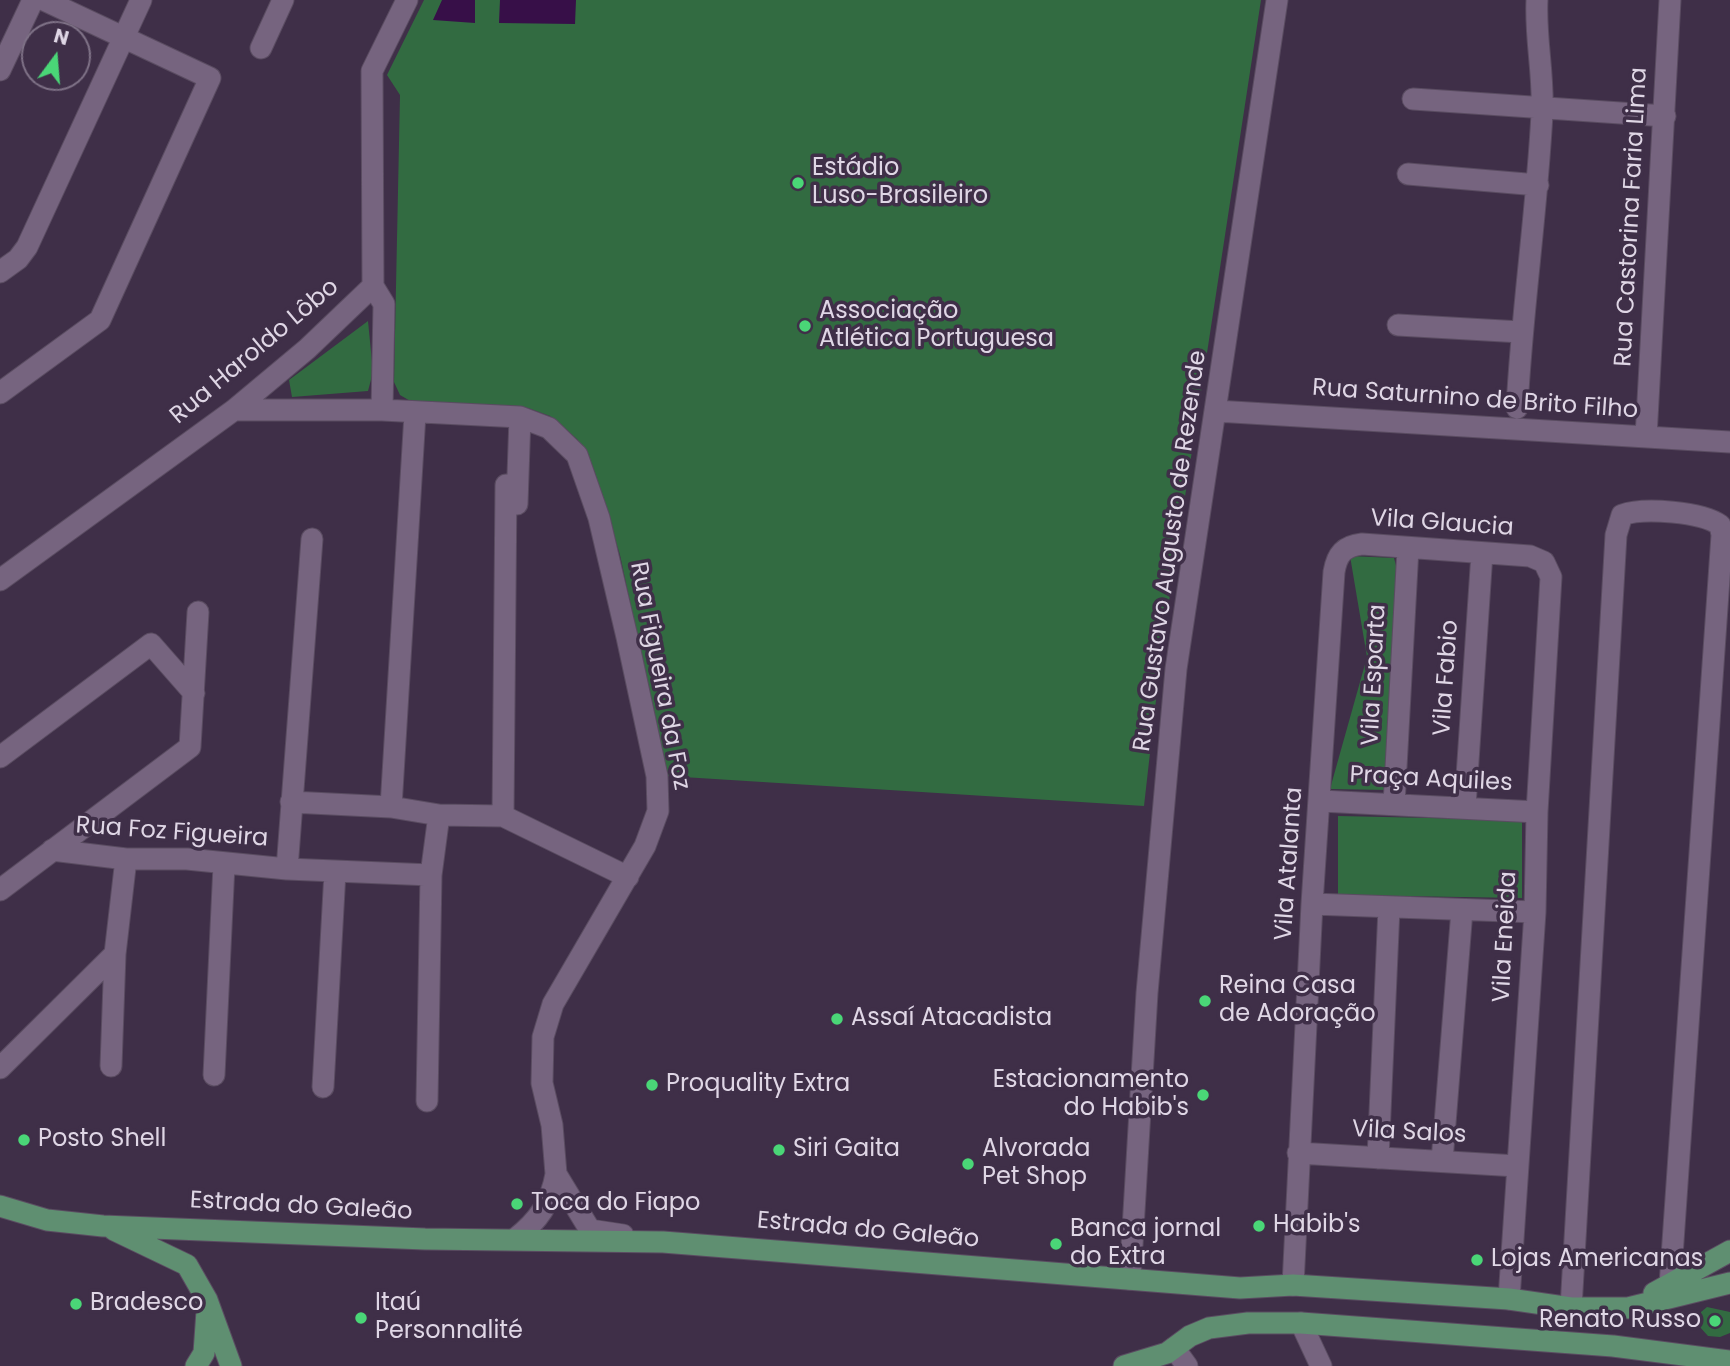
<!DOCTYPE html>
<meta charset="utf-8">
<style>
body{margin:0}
#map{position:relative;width:1730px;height:1366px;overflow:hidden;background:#3f2f48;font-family:Poppins,sans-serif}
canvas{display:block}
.north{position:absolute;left:21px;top:21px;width:70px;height:70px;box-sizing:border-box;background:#3f2f48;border:2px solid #7f7287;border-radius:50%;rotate:16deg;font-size:19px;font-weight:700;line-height:28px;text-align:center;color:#dfd6e5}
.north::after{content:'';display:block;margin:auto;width:24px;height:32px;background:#4ad677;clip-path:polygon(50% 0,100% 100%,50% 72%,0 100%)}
</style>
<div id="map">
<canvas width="1730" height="1366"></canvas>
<div class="north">N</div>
</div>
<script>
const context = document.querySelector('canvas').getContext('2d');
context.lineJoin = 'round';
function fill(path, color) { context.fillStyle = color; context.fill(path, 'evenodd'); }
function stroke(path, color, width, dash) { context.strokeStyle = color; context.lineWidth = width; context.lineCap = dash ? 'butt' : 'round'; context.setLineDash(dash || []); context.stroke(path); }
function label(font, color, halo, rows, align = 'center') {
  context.font = font + ' Poppins,sans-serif'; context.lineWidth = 7; context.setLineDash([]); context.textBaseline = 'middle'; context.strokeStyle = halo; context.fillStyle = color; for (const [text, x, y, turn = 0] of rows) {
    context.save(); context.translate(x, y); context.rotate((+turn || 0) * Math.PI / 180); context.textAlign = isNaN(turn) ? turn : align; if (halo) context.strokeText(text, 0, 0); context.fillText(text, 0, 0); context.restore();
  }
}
fill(new Path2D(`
 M 424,0 L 1261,0 L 1162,647 L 1144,806 L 667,776 L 620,555 L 594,470 L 577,439 L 550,416 L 528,408 L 412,402 L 400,395 L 394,382 L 400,95 L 387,75 Z
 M 368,321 L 373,372 L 368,391 L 292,397 L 289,380 Z
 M 1350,556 L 1394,558 L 1400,581 L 1388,790 L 1330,789 L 1367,657 Z
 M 1338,816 L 1522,820 L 1522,898 L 1338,895 Z
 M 1707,1307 L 1730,1312 L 1730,1333 L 1720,1337 L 1708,1336 L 1699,1326 L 1701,1312 Z`), '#326b41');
fill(new Path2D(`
 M 442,0 L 475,0 L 475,23 L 433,20 Z
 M 500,0 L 576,0 L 575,24 L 499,23 Z`), '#370f48');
const minor = new Path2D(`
 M 261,48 L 283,0
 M 0,70 L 33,0
 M 1413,99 L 1665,116
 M 1408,174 L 1538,185
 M 0,272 L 18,259 L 27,247 L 141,0
 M 373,286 L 384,304 L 382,410
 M 1398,325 L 1521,332
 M 0,393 L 100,320 L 210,78 L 44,0
 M 1517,408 C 1522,309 1537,212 1542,113 C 1544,75 1535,38 1537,0
 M 234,410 L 382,410 L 520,417 L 549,428 L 577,455 L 599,518 L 627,637 L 657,776 L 658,811 L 645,846 L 553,1004 L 543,1037 L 542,1083 L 552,1125 L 556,1174
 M 1216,411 L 1730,442
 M 1646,437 L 1670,0
 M 517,504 L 520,417
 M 312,539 L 287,869 L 431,875 L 439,815 L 503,816 L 628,877
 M 0,580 L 234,410 L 307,349 L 373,286 L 372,71 L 407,0
 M 0,757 L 151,644 L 194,693
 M 1321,801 L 1537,812
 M 291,802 L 391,807 L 439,815
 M 1394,804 L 1408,548
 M 1465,806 L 1482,553
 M 391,807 L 415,414
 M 503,816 L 506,485
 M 52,850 L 126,859 L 187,859 L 287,869
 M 0,890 L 190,747 L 198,612
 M 1312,904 L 1535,912
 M 111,1066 L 115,954 L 126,859
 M 0,1068 L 115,954
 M 214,1075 L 224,865
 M 323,1087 L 335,872
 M 427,1101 L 431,875
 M 1298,1153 L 1517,1166
 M 1378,1158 L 1389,908
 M 1442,1161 L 1462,910
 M 515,1239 C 538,1221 551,1203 556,1174 L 590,1230 L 623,1235
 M 1130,1279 L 1147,993 L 1176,669 L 1277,0
 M 1293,1285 L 1312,904 L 1334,572 C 1337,554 1344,546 1362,544 L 1530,556 L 1544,562 L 1551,577 L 1537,812 L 1535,912 L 1509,1299
 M 1571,1308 L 1616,535 L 1622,515 C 1644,507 1702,512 1720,525 L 1722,535 L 1670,1285
 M 1301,1323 L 1321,1366
 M 1174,1348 L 1187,1366`);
const major = new Path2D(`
 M 0,1206 L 47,1220 L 103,1226 L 425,1239 L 663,1242 L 1240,1288 L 1293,1285 L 1509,1299 L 1571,1308 L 1628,1308 L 1730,1283
 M 114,1230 L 187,1265 L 207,1300 L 231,1366
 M 1654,1293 L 1730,1251
 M 196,1366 L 204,1353 L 207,1311
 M 1124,1366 L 1167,1353 L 1190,1336 L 1209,1328 L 1248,1323 L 1301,1323 L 1613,1346 L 1730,1361`);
stroke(minor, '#5a4c61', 23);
stroke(major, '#5a4c61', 23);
stroke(minor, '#76647f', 21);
stroke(major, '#5f8f71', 21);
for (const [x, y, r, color] of [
 [798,183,7,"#4ad677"],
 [805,326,7,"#4ad677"],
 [1205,1001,7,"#4ad677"],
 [837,1019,7,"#4ad677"],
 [652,1085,7,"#4ad677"],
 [1203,1095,7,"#4ad677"],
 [24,1140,7,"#4ad677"],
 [779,1150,7,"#4ad677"],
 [968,1164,7,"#4ad677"],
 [517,1204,7,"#4ad677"],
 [1259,1226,7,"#4ad677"],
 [1056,1244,7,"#4ad677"],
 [1477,1260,7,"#4ad677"],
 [76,1304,7,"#4ad677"],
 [361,1318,7,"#4ad677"],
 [1715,1321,7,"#4ad677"]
]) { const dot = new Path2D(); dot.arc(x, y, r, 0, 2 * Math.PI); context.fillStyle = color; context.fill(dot); stroke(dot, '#3f2f48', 2.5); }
label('24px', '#dfd6e5', '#3f2f48', [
 ["Estádio",812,169],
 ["Luso-Brasileiro",812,197],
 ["Associação",819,312],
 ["Atlética Portuguesa",819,340],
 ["Reina Casa",1219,987],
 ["de Adoração",1219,1015],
 ["Assaí Atacadista",851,1019],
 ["Estacionamento",1189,1081,"right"],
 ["do Habib's",1189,1109,"right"],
 ["Proquality Extra",666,1085],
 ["Posto Shell",38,1140],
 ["Siri Gaita",793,1150],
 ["Alvorada",982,1150],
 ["Pet Shop",982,1178],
 ["Toca do Fiapo",531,1204],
 ["Habib's",1273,1226],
 ["Banca jornal",1070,1230],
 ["do Extra",1070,1258],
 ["Lojas Americanas",1491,1260],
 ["Bradesco",90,1304],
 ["Itaú",375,1304],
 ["Personnalité",375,1332],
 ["Renato Russo",1701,1321,"right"]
], 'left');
label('24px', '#dfd6e5', '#3f2f48', [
 ["Rua Castorina Faria Lima",1632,217,-87],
 ["Rua Haroldo Lôbo",255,352,-40],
 ["Rua Saturnino de Brito Filho",1475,400,4],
 ["Vila Glaucia",1442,524,4],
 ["Rua Gustavo Augusto de Rezende",1171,551,-82],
 ["Vila Esparta",1375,675,-87],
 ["Rua Figueira da Foz",659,676,79],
 ["Vila Fabio",1447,678,-86],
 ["Praça Aquiles",1431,780,3],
 ["Rua Foz Figueira",172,833,4],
 ["Vila Atalanta",1290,864,-86],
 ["Vila Eneida",1506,937,-87],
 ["Vila Salos",1409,1133,3],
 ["Estrada do Galeão",301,1207,3],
 ["Estrada do Galeão",868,1231,5]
]);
</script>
